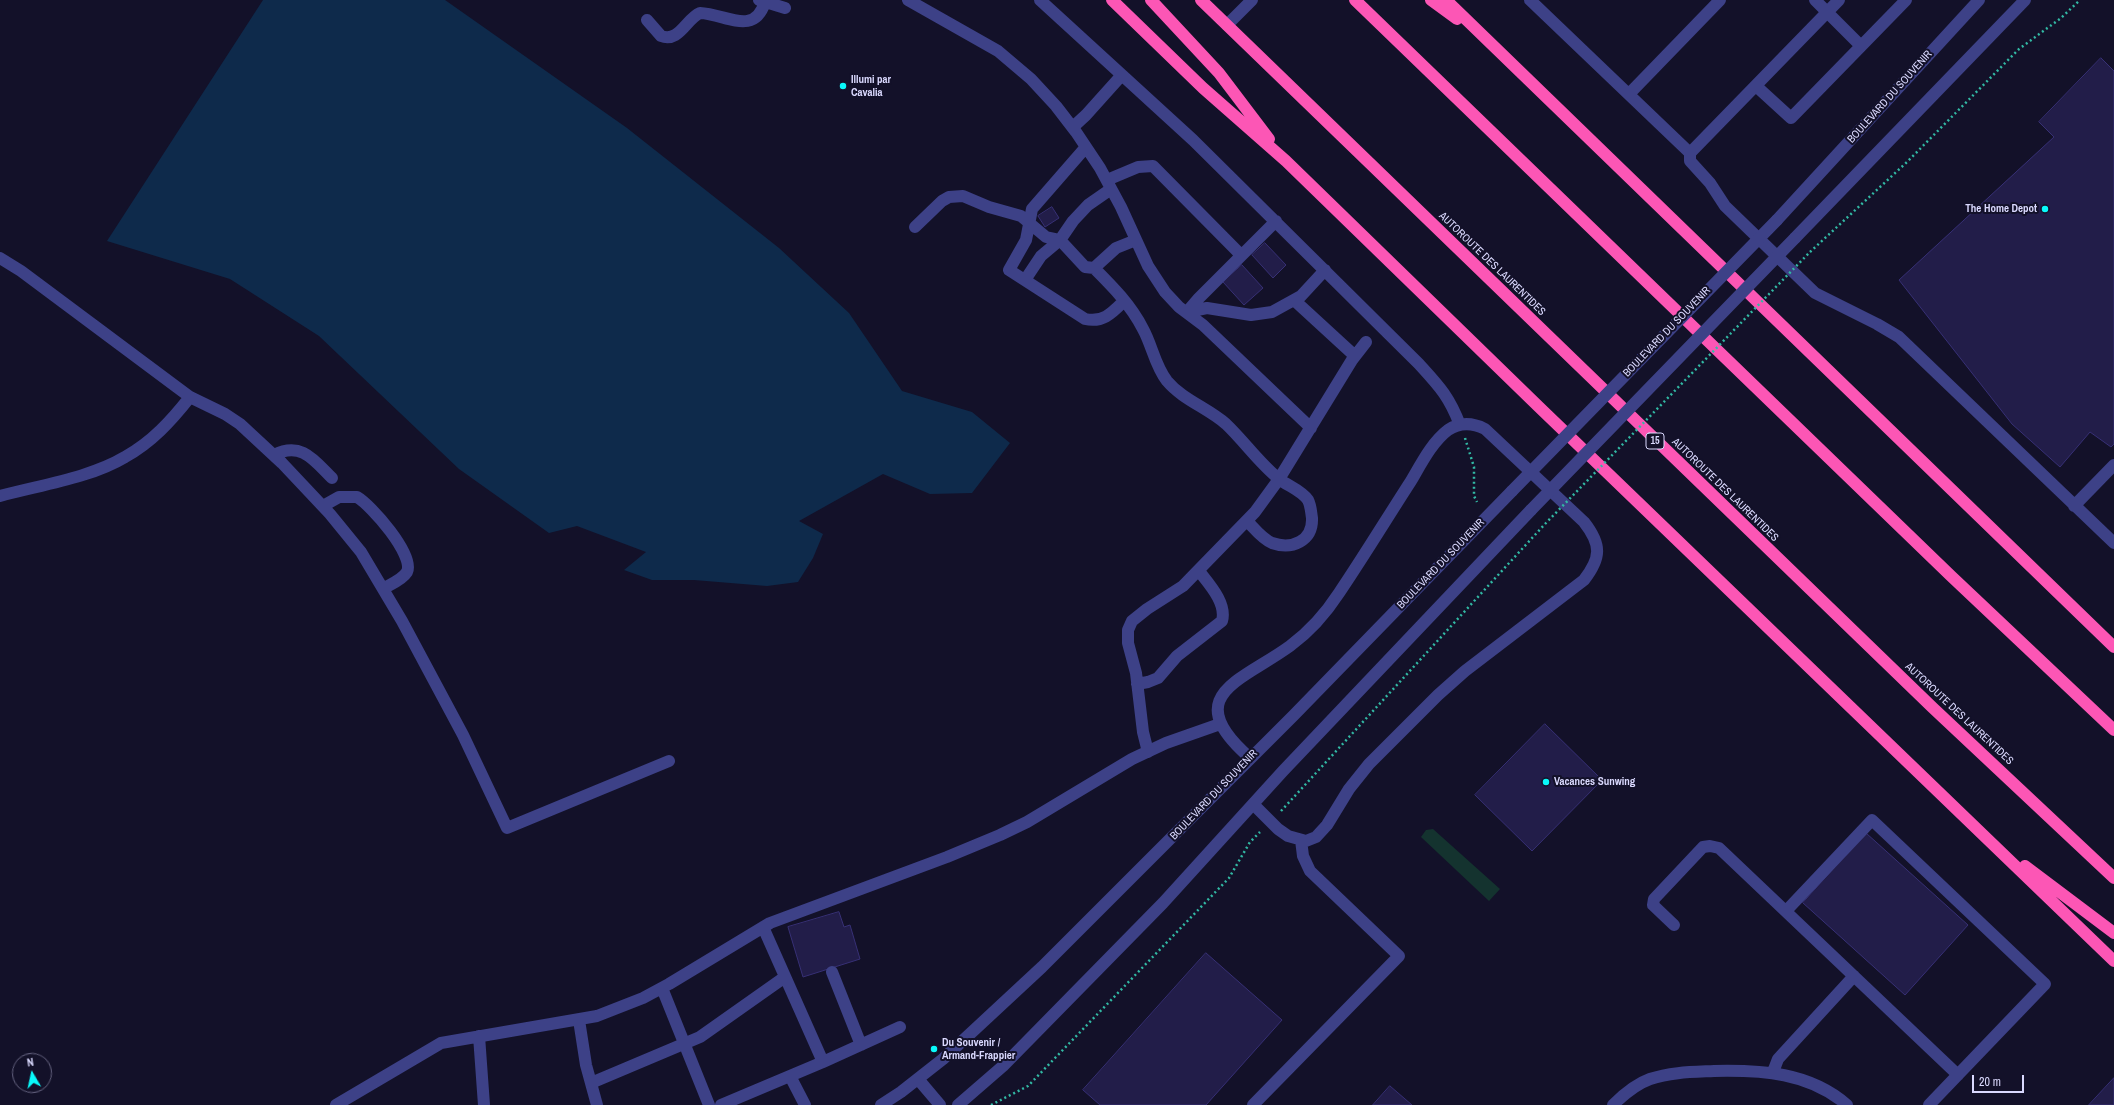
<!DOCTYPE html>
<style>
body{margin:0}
#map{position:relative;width:2114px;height:1105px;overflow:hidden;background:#131129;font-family:"Archivo Narrow",sans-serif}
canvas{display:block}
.north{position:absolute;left:12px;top:1053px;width:40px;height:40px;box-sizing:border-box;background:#131129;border:1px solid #63617e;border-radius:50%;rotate:351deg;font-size:11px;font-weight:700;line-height:16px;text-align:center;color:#dad9fe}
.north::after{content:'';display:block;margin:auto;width:14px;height:18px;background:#09f9fa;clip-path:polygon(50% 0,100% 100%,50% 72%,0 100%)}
.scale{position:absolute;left:1972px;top:1075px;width:52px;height:18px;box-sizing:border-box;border:2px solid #dad9fe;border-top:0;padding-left:5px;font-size:12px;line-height:14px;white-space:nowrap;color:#dad9fe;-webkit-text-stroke:3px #131129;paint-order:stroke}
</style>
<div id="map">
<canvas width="2114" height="1105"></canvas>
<div class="north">N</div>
<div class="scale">20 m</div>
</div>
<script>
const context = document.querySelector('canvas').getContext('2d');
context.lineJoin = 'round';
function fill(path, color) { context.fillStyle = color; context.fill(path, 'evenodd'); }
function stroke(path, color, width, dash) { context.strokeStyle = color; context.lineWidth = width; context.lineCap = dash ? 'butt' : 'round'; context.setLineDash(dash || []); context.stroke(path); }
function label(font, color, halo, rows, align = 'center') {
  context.font = font + ' "Archivo Narrow",sans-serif'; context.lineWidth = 4; context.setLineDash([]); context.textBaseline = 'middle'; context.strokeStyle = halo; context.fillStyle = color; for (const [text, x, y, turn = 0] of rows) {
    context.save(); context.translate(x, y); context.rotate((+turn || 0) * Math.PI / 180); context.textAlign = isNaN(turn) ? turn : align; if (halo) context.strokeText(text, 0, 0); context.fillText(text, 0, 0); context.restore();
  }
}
fill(new Path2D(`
 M 1433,829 L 1500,889 L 1489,901 L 1421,837 L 1426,830 Z`), '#14332f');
fill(new Path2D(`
 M 263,0 L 445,0 L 627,128 L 779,248 L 849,313 L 902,391 L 972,412 L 1010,443 L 972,493 L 930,494 L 883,474 L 799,521 L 823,534 L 813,558 L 798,582 L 767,586 L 694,580 L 652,580 L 624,570 L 646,552 L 577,526 L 549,533 L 459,469 L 319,336 L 230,279 L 107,241 Z`), '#0e2a4b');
const building = new Path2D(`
 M 2101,58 L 2114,71 L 2114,444 L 2111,447 L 2090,432 L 2060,467 L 2012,424 L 1899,280 L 2054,137 L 2039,122 Z
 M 1052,207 L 1059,218 L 1045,227 L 1038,216 Z
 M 1265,243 L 1286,265 L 1273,278 L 1252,255 Z
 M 1242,265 L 1263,288 L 1244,305 L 1223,282 Z
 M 1545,724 L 1602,780 L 1532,851 L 1475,795 Z
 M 1866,833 L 1968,925 L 1905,995 L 1803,903 Z
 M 839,912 L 844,927 L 850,925 L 860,959 L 803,977 L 788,927 Z
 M 1206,953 L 1282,1020 L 1206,1105 L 1100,1105 L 1083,1090 Z
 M 2114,1078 L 2114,1105 L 2089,1105 Z
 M 1390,1086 L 1412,1105 L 1373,1105 Z`);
fill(building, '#221d49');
stroke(building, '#373075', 1);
stroke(new Path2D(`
 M 1810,252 L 1907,162 L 2019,49 L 2061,18 L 2080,0
 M 1465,438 L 1474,467 L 1474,496 L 1477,502
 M 1281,811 L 1545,524
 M 991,1105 L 1028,1086 L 1229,878 L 1250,842 L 1260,832`), '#32b9a4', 2.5, [2, 3]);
stroke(new Path2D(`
 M 759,0 L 785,8
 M 908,0 L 998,51 L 1031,79 L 1056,106 L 1076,132 L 1100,168 L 1121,207 L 1148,266 L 1165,292 L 1179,307 L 1203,325 L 1311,428
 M 1040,0 L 1193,140 L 1419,364 C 1439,386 1449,396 1460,425
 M 1530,0 L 1690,153 L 1690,161 L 1710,183 L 1725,206 L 1815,293 L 1877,324 L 1899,337 L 2114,543
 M 1815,0 L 1861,46
 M 647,20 L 661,36 C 679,43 686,19 700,13 C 726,14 754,37 765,2
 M 1227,25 L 1252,0
 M 1756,86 L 1791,118 L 1906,0
 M 1629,94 L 1720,0
 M 1073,127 L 1086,115 L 1121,76
 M 1086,147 L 1032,209 L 1026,240 L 1009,270 L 1085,319 C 1103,323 1112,313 1124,301
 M 1690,153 L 1839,0
 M 1107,180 L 1138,167 L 1153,166 L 1241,255
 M 1777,220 L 1979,0
 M 915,227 L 942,201 L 949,197 L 963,196 L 989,207 L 1021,216 L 1046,237 L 1060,240 L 1085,267 L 1094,268
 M 1795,238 L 2025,0
 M 1136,240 L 1116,248 L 1094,268 C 1112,286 1131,305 1143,329 C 1152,345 1155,366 1167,381 C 1183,400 1208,408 1226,424 C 1244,441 1259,463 1279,479 C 1288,486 1301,490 1308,500 C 1311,506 1311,512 1312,518 C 1313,541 1292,550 1272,543 C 1262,539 1254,528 1247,521
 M 0,258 L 21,271 L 190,397 L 225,414 L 240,424 L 282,463 L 330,514 L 361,552 L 402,621 L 463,735 L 507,828 L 669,761
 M 1025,280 L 1041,256 L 1060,240 L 1073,221 L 1088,205 L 1111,189
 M 1294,300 L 1355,356
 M 1187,312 L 1207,308 L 1251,315 L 1272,312 L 1301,296 L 1325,270
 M 1187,312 L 1199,298 L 1276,221
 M 274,455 C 301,441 314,460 332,478
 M 0,496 C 40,485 90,478 125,457 C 152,442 171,421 190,397
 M 323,506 L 339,497 L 357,497 C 371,505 415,555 407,572 C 402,580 391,584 384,588
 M 2074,506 L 2114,465
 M 1137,684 L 1148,682 L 1158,678 L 1177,656 L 1222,621 C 1227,603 1209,584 1199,571
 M 1148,752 L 1143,732 L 1136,673 L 1128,643 L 1128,630 L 1132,621 L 1147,609 L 1183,586 L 1255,512 L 1279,479 L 1352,360 L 1366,342
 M 1250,758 C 1178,695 1242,681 1290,646 C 1309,632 1326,613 1339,593 C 1364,556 1387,518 1411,481 C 1421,464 1432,442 1448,430 C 1460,422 1473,423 1485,429 L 1584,522 C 1602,545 1601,558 1584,580 L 1465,671 L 1438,695 L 1369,764 L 1349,789 L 1327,825 L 1316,837 L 1306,841 L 1288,836 L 1278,829 L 1253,804
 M 1786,911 L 1872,820 L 2045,984 L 1929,1105
 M 1674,925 L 1653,905 L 1654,899 L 1703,847 L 1710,846 L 1719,848 L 1958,1075
 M 832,972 L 861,1045
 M 662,988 L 709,1105
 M 579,1020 L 586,1065 L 597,1105
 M 479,1036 L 484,1105
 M 823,1062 L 900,1027
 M 1773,1072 L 1778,1059 L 1854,976
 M 790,1076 L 805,1105
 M 918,1079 L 940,1105
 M 591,1083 L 700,1037 L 785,977
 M 336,1105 L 441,1043 L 597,1016 L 643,998 L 669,984 L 770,923 L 947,857 L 1000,835 L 1027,822 L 1132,759 L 1166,743 L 1220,724
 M 721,1105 L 823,1062 L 763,927
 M 881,1105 L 901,1092 L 943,1059 L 1042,967 L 1294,715 L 1512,491
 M 958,1105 L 1003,1066 L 1163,903 L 1283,771 L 1531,510
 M 1253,1105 L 1399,956 L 1310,871 L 1303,856 L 1301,840
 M 1613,1105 C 1624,1094 1636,1084 1650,1079 C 1671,1072 1693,1072 1714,1071 C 1762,1070 1809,1072 1847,1105`), '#3d4187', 12);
stroke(new Path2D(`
 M 1112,0 L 1203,88 L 1286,161 L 1539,407 L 2114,961
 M 1151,0 L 1219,73 L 1269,139
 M 1201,0 L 1933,708 L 2114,878
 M 1355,0 L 1951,576 L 2114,730
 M 1431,0 L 1457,19
 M 1446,0 L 2114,647
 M 2025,866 L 2114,933`), '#fc56b5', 12);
stroke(new Path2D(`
 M 1545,524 L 1810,252`), '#32b9a4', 2.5, [2, 3]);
stroke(new Path2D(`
 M 1512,491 L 1777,220
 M 1531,510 L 1795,238`), '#3d4187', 12);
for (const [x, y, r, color] of [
 [843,86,4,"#09f9fa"],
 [2045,209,4,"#09f9fa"],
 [1546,782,4,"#09f9fa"],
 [934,1049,4,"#09f9fa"]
]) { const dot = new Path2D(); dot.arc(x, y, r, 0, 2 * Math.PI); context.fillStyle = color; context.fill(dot); stroke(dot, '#131129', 1.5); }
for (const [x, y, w] of [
 [1655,441,18]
]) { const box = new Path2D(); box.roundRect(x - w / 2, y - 8, w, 16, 3); context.fillStyle = '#131129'; context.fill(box); stroke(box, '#dad9fe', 1); }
label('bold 10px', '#dad9fe', null, [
 ["15",1655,441]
]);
label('bold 11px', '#dad9fe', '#131129', [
 ["Illumi par",851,80],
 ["Cavalia",851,93],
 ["The Home Depot",2037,209,"right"],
 ["Vacances Sunwing",1554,782],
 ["Du Souvenir /",942,1043],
 ["Armand-Frappier",942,1056]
], 'left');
label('11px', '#dad9fe', '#131129', [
 ["BOULEVARD DU SOUVENIR",1890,97,-48],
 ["AUTOROUTE DES LAURENTIDES",1492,264,44],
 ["BOULEVARD DU SOUVENIR",1667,332,-46],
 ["AUTOROUTE DES LAURENTIDES",1725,490,44],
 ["BOULEVARD DU SOUVENIR",1441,564,-46],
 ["AUTOROUTE DES LAURENTIDES",1959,714,43],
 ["BOULEVARD DU SOUVENIR",1214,795,-46]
]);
</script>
